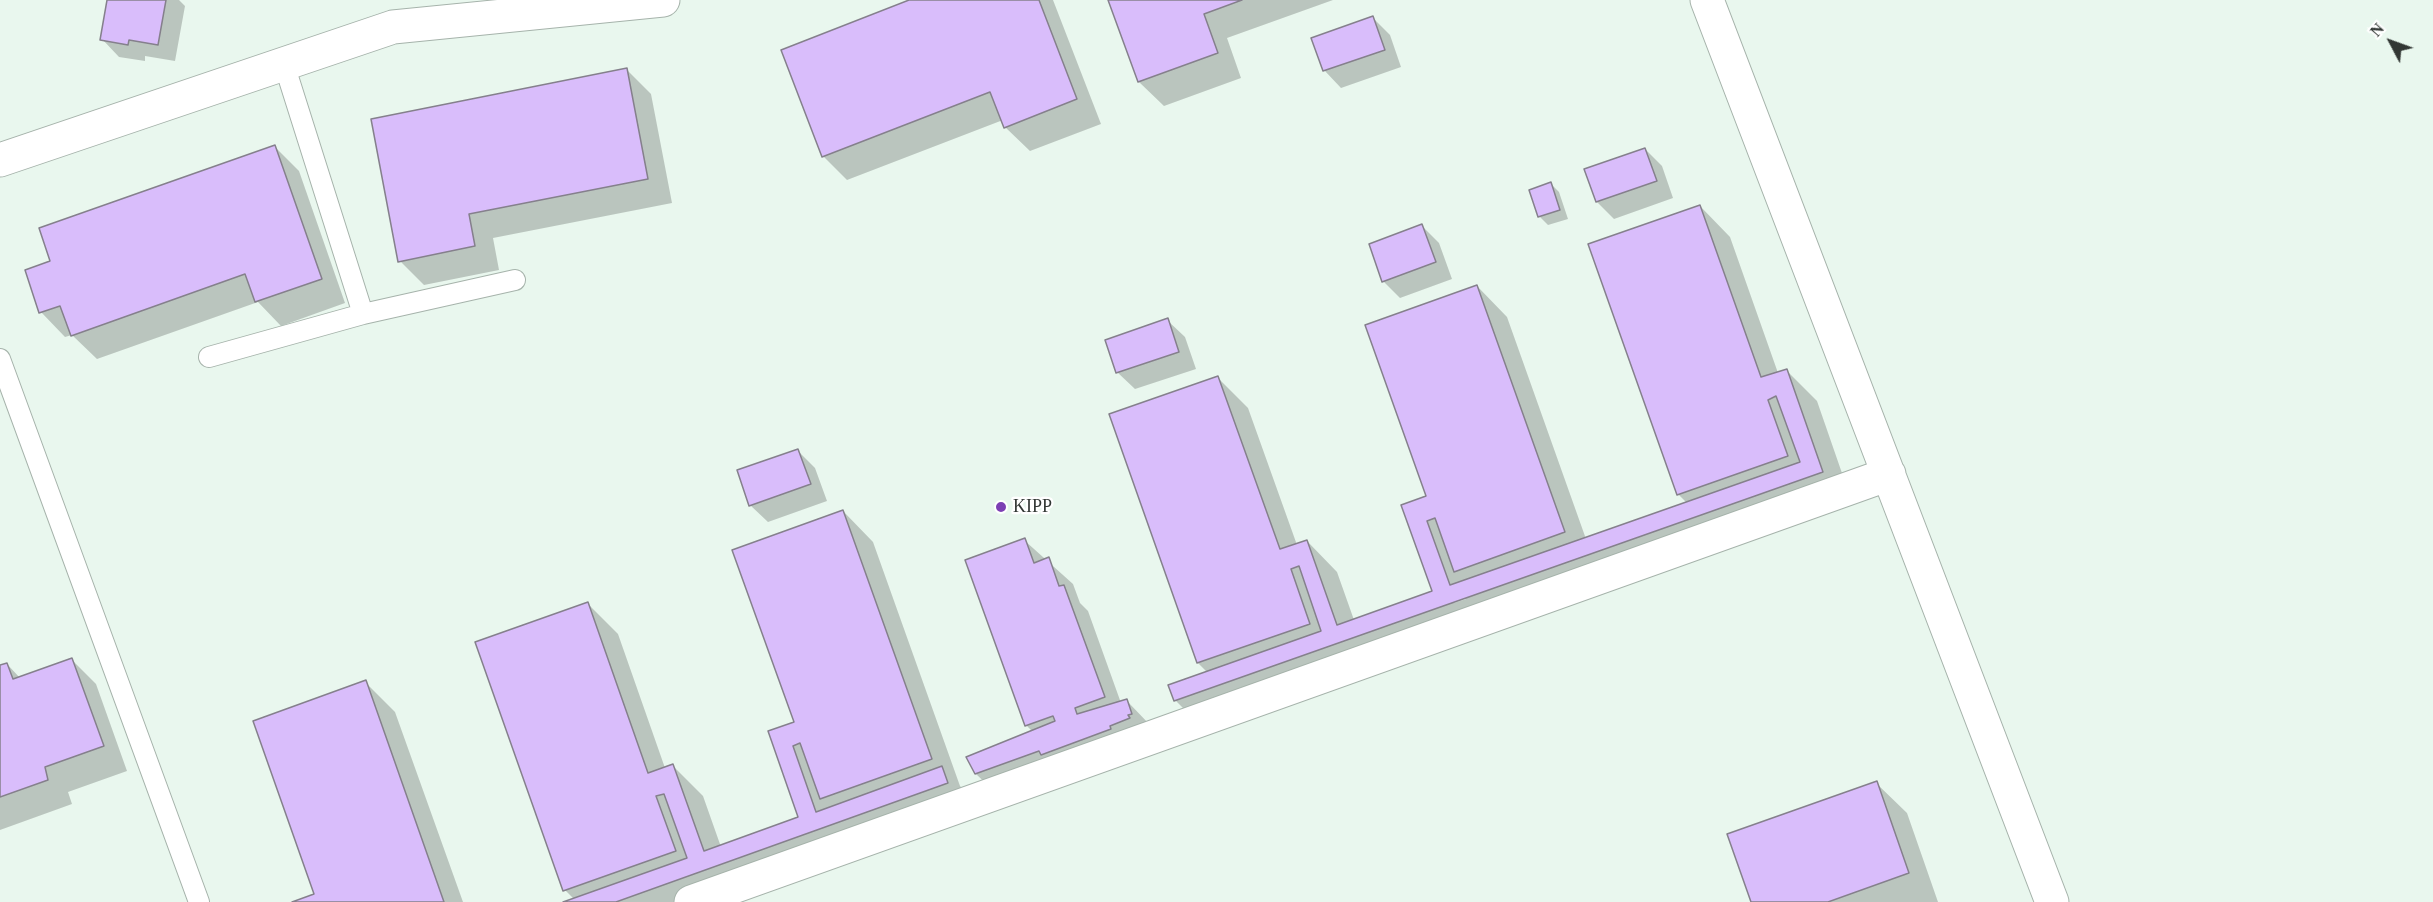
<!DOCTYPE html>
<style>
body{margin:0}
#map{position:relative;width:2433px;height:902px;overflow:hidden;background:#e9f7ee;font-family:Georgia,serif}
canvas{display:block}
.north{position:absolute;left:2361px;top:12px;width:60px;height:60px;-webkit-text-stroke:4px #fff;paint-order:stroke;rotate:311deg;font-size:16px;font-weight:700;line-height:24px;text-align:center;color:#323734}
.north::after{content:'';display:block;margin:auto;width:21px;height:27px;background:#323734;clip-path:polygon(50% 0,100% 100%,50% 72%,0 100%)}
</style>
<div id="map">
<canvas width="2433" height="902"></canvas>
<div class="north">N</div>
</div>
<script>
const context = document.querySelector('canvas').getContext('2d');
context.lineJoin = 'round';
function fill(path, color) { context.fillStyle = color; context.fill(path, 'evenodd'); }
function stroke(path, color, width, dash) { context.strokeStyle = color; context.lineWidth = width; context.lineCap = dash ? 'butt' : 'round'; context.setLineDash(dash || []); context.stroke(path); }
function label(font, color, halo, rows, align = 'center') {
  context.font = font + ' Georgia,serif'; context.lineWidth = 4.5; context.setLineDash([]); context.textBaseline = 'middle'; context.strokeStyle = halo; context.fillStyle = color; for (const [text, x, y, turn = 0] of rows) {
    context.save(); context.translate(x, y); context.rotate((+turn || 0) * Math.PI / 180); context.textAlign = isNaN(turn) ? turn : align; if (halo) context.strokeText(text, 0, 0); context.fillText(text, 0, 0); context.restore();
  }
}
fill(new Path2D(`
 M 109,0 L 179,0 L 185,6 L 175,61 L 145,56 L 145,61 L 119,57 L 102,39 Z
 M 913,0 L 1053,0 L 1101,124 L 1030,151 L 1005,127 L 1003,120 L 847,180 L 823,156 Z
 M 1110,0 L 1333,0 L 1227,38 L 1241,78 L 1164,106 L 1139,82 Z
 M 1373,18 L 1390,35 L 1401,67 L 1341,88 L 1324,70 Z
 M 626,69 L 651,94 L 672,203 L 493,238 L 499,270 L 424,285 L 400,261 Z
 M 275,147 L 299,171 L 345,303 L 281,326 L 258,302 L 97,359 L 72,335 L 65,337 L 41,312 L 27,271 L 52,262 Z
 M 1645,149 L 1662,166 L 1673,198 L 1614,219 L 1597,202 Z
 M 1551,184 L 1559,192 L 1568,219 L 1548,225 L 1540,217 L 1531,190 Z
 M 1700,206 L 1730,237 L 1778,373 L 1786,370 L 1817,401 L 1852,502 L 1205,730 L 1175,700 L 1208,673 L 1198,663 L 1218,378 L 1248,408 L 1297,545 L 1307,541 L 1337,572 L 1354,620 L 1434,592 L 1403,506 L 1428,497 L 1477,286 L 1507,317 L 1586,539 L 1687,503 L 1678,494 ZM 1463,597 L 1466,599 L 1454,603 L 1454,600 Z
 M 1422,226 L 1439,243 L 1452,279 L 1400,298 L 1383,281 Z
 M 1167,320 L 1185,337 L 1196,369 L 1135,389 L 1117,372 Z
 M 798,451 L 815,468 L 827,501 L 768,522 L 750,505 Z
 M 843,511 L 873,542 L 960,786 L 972,798 L 730,902 L 567,902 L 574,899 L 565,890 L 587,603 L 618,634 L 665,768 L 673,766 L 703,796 L 721,847 L 800,818 L 769,732 L 796,723 Z
 M 1024,540 L 1073,584 L 1080,603 L 1088,611 L 1121,703 L 1127,701 L 1151,726 L 1001,798 L 976,774 L 968,758 L 1033,732 L 1026,725 Z
 M 72,660 L 96,684 L 127,771 L 68,792 L 72,804 L 0,830 L 0,667 L 7,664 L 20,678 Z
 M 365,682 L 395,712 L 463,902 L 296,902 L 316,895 Z
 M 1876,783 L 1907,813 L 1938,902 L 1752,902 Z`), '#0003');
const building = new Path2D(`
 M 107,0 L 166,0 L 158,45 L 129,40 L 128,45 L 100,40 Z
 M 909,0 L 1039,0 L 1077,99 L 1004,128 L 990,92 L 822,157 L 781,50 Z
 M 1108,0 L 1242,0 L 1204,14 L 1218,53 L 1138,82 Z
 M 1373,16 L 1385,50 L 1323,71 L 1311,38 Z
 M 627,68 L 648,179 L 469,214 L 475,246 L 398,262 L 371,119 Z
 M 275,145 L 322,279 L 255,302 L 245,274 L 71,336 L 60,306 L 39,313 L 25,270 L 50,261 L 39,228 Z
 M 1645,148 L 1657,181 L 1596,202 L 1584,169 Z
 M 1551,182 L 1560,210 L 1538,217 L 1529,190 Z
 M 1700,205 L 1761,377 L 1787,369 L 1823,472 L 1174,701 L 1168,685 L 1321,631 L 1299,566 L 1291,569 L 1310,624 L 1197,663 L 1109,414 L 1218,376 L 1280,549 L 1307,540 L 1337,625 L 1432,591 L 1401,505 L 1426,496 L 1365,325 L 1477,285 L 1565,532 L 1454,572 L 1435,518 L 1427,521 L 1450,585 L 1800,462 L 1776,396 L 1768,400 L 1788,456 L 1677,495 L 1588,244 Z
 M 1422,224 L 1436,262 L 1382,282 L 1369,244 Z
 M 1168,318 L 1179,352 L 1116,373 L 1105,340 Z
 M 798,449 L 811,484 L 749,506 L 737,470 Z
 M 843,510 L 932,759 L 820,799 L 800,743 L 793,746 L 816,812 L 942,766 L 948,783 L 616,902 L 563,902 L 687,858 L 664,794 L 656,796 L 676,851 L 563,891 L 475,642 L 588,602 L 648,773 L 673,764 L 704,851 L 798,817 L 768,731 L 794,722 L 732,550 Z
 M 1025,538 L 1034,563 L 1049,557 L 1059,586 L 1064,585 L 1105,697 L 1075,708 L 1077,714 L 1127,699 L 1132,714 L 1128,715 L 1130,718 L 1110,726 L 1111,729 L 1041,755 L 1039,751 L 975,774 L 966,757 L 1055,721 L 1053,716 L 1025,726 L 965,560 Z
 M 72,658 L 104,746 L 45,767 L 48,780 L 0,797 L 0,665 L 7,663 L 13,679 Z
 M 366,680 L 444,902 L 292,902 L 314,894 L 253,721 Z
 M 1877,781 L 1909,873 L 1828,902 L 1751,902 L 1727,834 Z`);
fill(building, '#d9bdfb');
stroke(building, '#85808c', 1.5);
const lane = new Path2D(`
 M 363,314 L 515,280
 M 209,357 L 363,314 L 284,64
 M 0,359 L 199,902`);
const street = new Path2D(`
 M 1707,0 L 2052,902
 M 0,160 L 393,27 L 663,0
 M 691,902 L 1889,474`);
stroke(lane, '#a6b3ab', 22);
stroke(street, '#a6b3ab', 35);
stroke(lane, '#fff', 20);
stroke(street, '#fff', 33);
for (const [x, y, r, color] of [
 [1001,507,6,"#7d3fb4"]
]) { const dot = new Path2D(); dot.arc(x, y, r, 0, 2 * Math.PI); context.fillStyle = color; context.fill(dot); stroke(dot, '#fff', 2); }
label('18px', '#323734', '#fff', [
 ["KIPP",1013,507]
], 'left');
</script>
